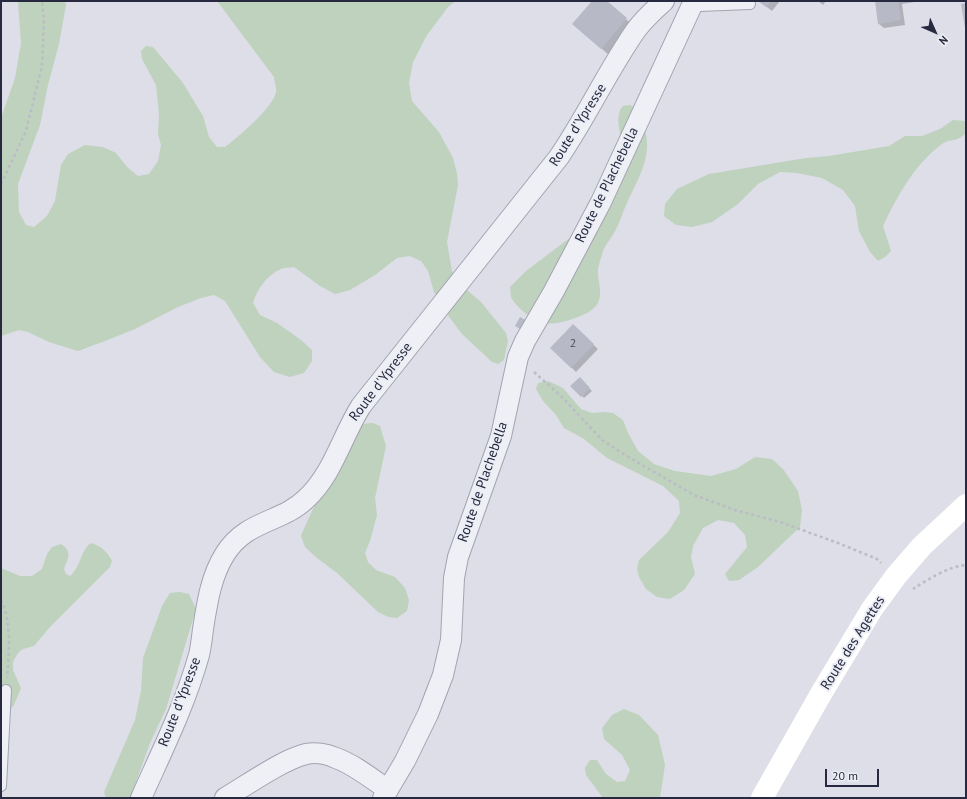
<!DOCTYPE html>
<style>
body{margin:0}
#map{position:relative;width:967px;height:799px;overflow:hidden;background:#dddee7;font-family:"PT Sans",sans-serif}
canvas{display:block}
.frame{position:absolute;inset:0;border:2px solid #26293f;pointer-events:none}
.north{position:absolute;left:915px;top:12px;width:40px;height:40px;-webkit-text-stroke:3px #eceef5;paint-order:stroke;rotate:135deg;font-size:11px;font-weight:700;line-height:16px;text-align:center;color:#26293f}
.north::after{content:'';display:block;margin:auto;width:14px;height:18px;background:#26293f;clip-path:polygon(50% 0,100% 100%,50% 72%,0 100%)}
.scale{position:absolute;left:825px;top:769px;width:54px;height:18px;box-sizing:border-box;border:2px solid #26293f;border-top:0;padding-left:5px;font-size:12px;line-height:14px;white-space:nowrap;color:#26293f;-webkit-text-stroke:3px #eceef5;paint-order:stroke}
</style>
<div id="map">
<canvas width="967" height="799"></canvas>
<div class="frame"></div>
<div class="north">N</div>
<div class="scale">20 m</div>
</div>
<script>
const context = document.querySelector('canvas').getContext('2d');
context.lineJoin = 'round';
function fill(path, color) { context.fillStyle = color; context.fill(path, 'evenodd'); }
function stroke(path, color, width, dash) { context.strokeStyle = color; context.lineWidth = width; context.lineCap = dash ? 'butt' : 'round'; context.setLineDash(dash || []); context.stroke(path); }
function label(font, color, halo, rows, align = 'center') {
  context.font = font + ' "PT Sans",sans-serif'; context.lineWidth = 4; context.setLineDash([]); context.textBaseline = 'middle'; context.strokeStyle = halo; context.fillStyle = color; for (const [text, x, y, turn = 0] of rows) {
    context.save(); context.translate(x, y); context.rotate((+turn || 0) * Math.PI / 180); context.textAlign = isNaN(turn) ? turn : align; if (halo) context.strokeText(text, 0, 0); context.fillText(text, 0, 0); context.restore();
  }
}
fill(new Path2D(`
 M 18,1 L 65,1 L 66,5 L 59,44 L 48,85 L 40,125 L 18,184 L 19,212 L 26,225 L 34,227 L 47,216 L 55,201 L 61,165 L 68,154 L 85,145 L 103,147 L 116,153 L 127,167 L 138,176 L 149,174 L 158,161 L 161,145 L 158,134 L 159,114 L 156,85 L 142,59 L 141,51 L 146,46 L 153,47 L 183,83 L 203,116 L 209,137 L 217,147 L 225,147 C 237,138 273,108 276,92 C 277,88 274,81 274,77 L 217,1 L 456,1 L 448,7 L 427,35 L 413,62 L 409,83 L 412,101 L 439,132 L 453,158 L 457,173 L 458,185 L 447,242 L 452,271 L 468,291 L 481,302 L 506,333 L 508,341 L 504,360 L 498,364 L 492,362 L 462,334 L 444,310 L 434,292 L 428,271 L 421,261 L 410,256 L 397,258 L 375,275 L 350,290 L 335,294 L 320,286 L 294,267 C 290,268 285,267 281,269 C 267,275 257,289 253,303 L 260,315 L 277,323 L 301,340 L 312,350 L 312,361 L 304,373 L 290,377 L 274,372 L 260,357 L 225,301 L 214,295 L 201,298 L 178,307 L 135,329 L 105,341 L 78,351 L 49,342 L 28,332 L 19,330 L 1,336 L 1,118 L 15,78 L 21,43 Z
 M 630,105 C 637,109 639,115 642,122 C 656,153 638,178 626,205 C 622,214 619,225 614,233 C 611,239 605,245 603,251 C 601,257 599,264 598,269 C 597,282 605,296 595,307 C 587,316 556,326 544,323 C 533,320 518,309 512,299 C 510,296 511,291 510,287 L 526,271 L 567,240 L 592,227 L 624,162 L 618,120 L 620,110 L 623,106 Z
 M 953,120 L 965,121 L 966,133 C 957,143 950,138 942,144 C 914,165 898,195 883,226 L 891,251 L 885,257 L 878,261 L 870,252 L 859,231 L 855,206 L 843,190 L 822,178 L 797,173 L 780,172 L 758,184 L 738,204 L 712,222 L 692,227 L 676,225 L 664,216 L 665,204 L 677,189 L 709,174 L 806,158 L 829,156 L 889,146 L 905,136 L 922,136 L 940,129 Z
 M 548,381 L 563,388 L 581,409 L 592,413 L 605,412 L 613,413 L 623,420 L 628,433 L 638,451 L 654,464 L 675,471 L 711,476 L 736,469 L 755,457 L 772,459 L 783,469 L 798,491 L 802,510 L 800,527 L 758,567 L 739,580 L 729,581 L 725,574 L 747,547 L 745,535 L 734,523 L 718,520 L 703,528 L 693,546 L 691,557 L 695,574 L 684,590 L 670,599 L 657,597 L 646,589 L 639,577 L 637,569 L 639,560 L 668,532 L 680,513 L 679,501 L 663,486 L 607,458 L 584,439 L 564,428 L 556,415 L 543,401 L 536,389 L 538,383 Z
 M 373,423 L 380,426 L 386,446 L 375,498 L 377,515 L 370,541 L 365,553 L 368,562 L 376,570 L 395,577 L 405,588 L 409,600 L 407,611 L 397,618 L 388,617 L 378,612 L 337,573 L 317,558 L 305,547 L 301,536 C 310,516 347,431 364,424 C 366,423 370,423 373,423 Z
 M 91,543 C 101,546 107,551 112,561 L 110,567 L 49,628 L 34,646 L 23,649 L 18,653 L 13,662 L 13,670 L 21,688 L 14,705 L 10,710 L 1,712 L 1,568 L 20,576 L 32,576 L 42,569 L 47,554 L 52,547 L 61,544 C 73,552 68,558 64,569 L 66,574 L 70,576 C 81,567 80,551 91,543 Z
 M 180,592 L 189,594 L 196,609 L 166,709 L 150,743 L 131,796 L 129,798 L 106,798 L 104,792 L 135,720 L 141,691 L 143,658 L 162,606 L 170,593 Z
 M 624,709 L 639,715 L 658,735 L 665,765 L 660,798 L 603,798 L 586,775 L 585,768 L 590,760 L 597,760 L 606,774 L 617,782 L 625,781 L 630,770 L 622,755 L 604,739 L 602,728 L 612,715 Z`), '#bed2bd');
fill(new Path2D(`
 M 593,1 L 605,1 L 634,26 L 609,55 L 581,31 Z
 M 759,1 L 780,1 L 772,11 Z
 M 818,1 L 826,1 L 823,5 Z
 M 876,1 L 914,1 L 915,2 L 902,4 L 905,25 L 884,28 L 879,24 Z
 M 573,326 L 598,349 L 576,372 L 551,348 Z
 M 580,379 L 592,391 L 584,398 L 572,386 Z`), '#0003');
fill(new Path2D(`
 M 592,1 L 607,1 L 627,18 L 601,49 L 572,24 Z
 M 758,1 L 772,1 L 766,7 Z
 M 875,1 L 898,1 L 901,20 L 878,24 Z
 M 966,3 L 966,27 L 965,28 L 961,4 Z
 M 520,317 L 527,321 L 522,330 L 515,326 Z
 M 573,324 L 594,344 L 571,368 L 550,348 Z
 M 580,377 L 590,388 L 581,397 L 570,386 Z`), '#b7b9c7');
const lane = new Path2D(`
 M 693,3 L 699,6 L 750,4
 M 1,786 L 6,690`);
const street = new Path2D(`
 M 141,798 C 162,751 185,705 199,655 C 201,647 202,637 203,629 C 207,603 211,576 225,554 C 246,520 281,523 306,499 C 333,474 342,436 361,406 L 559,157 C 587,116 608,70 636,30 C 644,19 654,10 664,1
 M 225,798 C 247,785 282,760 306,754 C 315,752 327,754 336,758 C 355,765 372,779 388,790
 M 383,798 L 405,761 L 428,714 L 443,675 L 451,640 L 454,578 L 458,557 L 501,436 L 518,357 L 525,341 L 554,291 L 601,202 L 694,1`);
stroke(lane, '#a2a4b1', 12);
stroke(street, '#a2a4b1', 22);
stroke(new Path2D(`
 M 1,184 L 26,131 L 42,66 L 44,19 L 42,1
 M 534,372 L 562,397 L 602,440 L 630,458 L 694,495 L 735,510 L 780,522 L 838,543 L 877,559 L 881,563
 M 913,589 C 927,580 949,566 966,565
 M 1,600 C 12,623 9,652 7,678`), '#bbbcc6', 2.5, [3, 3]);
stroke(lane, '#eff0f6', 10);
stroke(street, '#eff0f6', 20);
stroke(new Path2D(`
 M 762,798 L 822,692 L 872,609 L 896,576 L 922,546 L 966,505`), '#fff', 22);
label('12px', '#4a4d61', null, [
 ["2",573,344]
]);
label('14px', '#26293f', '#eceef5', [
 ["Route d'Ypresse",578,125,-58],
 ["Route de Plachebella",607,185,-64],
 ["Route d'Ypresse",381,382,-53],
 ["Route de Plachebella",483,482,-71],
 ["Route des Agettes",853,643,-58],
 ["Route d'Ypresse",180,702,-69]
]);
</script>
